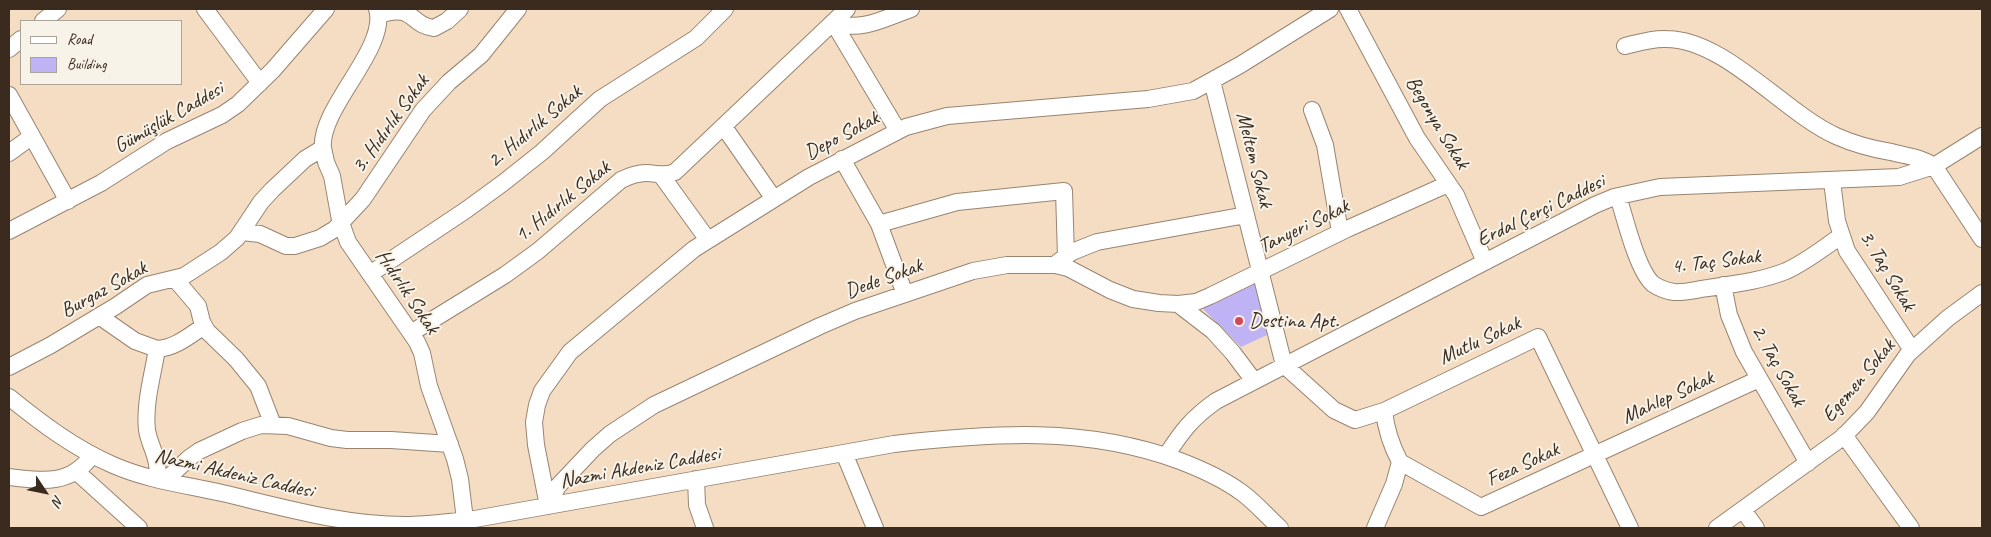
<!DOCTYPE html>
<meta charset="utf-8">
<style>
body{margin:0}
#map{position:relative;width:1991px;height:537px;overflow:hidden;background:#f5ddc3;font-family:Caveat,sans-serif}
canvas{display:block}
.frame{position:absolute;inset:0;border:10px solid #3b2a1e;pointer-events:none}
.legend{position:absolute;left:20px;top:20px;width:162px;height:65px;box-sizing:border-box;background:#f7f3e8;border:1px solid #aca397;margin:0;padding:6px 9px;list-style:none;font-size:15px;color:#3b2a1e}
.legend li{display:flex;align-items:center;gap:10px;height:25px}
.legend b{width:25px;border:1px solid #aca397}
.north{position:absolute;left:20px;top:467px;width:50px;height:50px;-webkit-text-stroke:4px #f7f3e8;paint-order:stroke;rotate:124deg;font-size:14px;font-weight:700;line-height:20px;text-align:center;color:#3b2a1e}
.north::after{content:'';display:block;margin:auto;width:18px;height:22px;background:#3b2a1e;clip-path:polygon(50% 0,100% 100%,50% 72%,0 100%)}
</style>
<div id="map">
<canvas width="1991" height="537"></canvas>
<div class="frame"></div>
<ul class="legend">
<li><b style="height:6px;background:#fff"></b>Road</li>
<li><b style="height:14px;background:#c0b3f5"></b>Building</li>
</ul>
<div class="north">N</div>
</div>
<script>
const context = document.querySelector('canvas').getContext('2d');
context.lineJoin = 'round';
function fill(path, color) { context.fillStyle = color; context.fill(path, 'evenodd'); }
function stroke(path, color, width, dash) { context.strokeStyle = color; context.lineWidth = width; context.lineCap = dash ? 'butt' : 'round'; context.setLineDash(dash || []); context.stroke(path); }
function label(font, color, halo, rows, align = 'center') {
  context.font = font + ' Caveat,sans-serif'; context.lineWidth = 4; context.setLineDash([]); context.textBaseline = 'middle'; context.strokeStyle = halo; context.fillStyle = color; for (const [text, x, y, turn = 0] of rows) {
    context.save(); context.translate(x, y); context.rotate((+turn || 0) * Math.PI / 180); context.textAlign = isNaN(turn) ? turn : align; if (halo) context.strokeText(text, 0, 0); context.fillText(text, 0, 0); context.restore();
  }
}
fill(new Path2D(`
 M 1256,281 L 1267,335 L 1241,347 L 1201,307 Z`), '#c0b3f5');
const minor = new Path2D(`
 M 205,9 L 260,83
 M 1348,9 L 1417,138 L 1456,195 L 1485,262
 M 379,15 C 415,3 409,25 434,28 L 447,21 L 460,9
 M 43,21 L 58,9
 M 833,22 L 898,131
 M 833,22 C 860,33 885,18 911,9
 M 1625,46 C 1638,43 1652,38 1666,39 C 1725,39 1783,112 1836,136 C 1854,144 1872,149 1891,152 C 1906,156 1921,157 1934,166 L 1982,239
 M 9,49 L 21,39
 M 1212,81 L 1284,365 L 1334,410 L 1355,420 L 1384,411 L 1538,337 L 1630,528
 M 9,95 L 68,201
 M 1312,110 L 1325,145 L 1340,232
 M 724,127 L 774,199
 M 323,148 L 326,162 L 332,176 L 340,220 L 348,242 L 417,342 L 422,353 L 429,386 L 455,459 L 460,479 L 466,528
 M 9,153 L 31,137
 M 842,159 L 879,224 L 905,294
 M 661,175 L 708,240
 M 1832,181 L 1837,221 L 1847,251 L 1912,350
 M 1618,196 C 1625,218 1637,270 1653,284 C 1659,288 1667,291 1674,292 C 1685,293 1698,289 1708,288 C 1735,284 1761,281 1786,271 C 1806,262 1823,248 1841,236
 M 879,224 L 957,202 L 1064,191 L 1066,257
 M 9,231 L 101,183 L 167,141 L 222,115 L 238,104 L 273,70 L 326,9
 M 242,232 L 260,234 L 286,246 L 295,246 L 320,238 L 335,229 L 363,199 L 423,110 L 449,82 L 481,55 L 518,9
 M 1058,262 L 1072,252 L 1097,242 L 1246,215
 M 370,274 L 466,210 L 503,183 L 542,152 L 600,99 L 696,38 L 725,9
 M 175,279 L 198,306 L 202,322 L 207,331 L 236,359 L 258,386 L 273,425
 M 1723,285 L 1729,315 L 1744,352 L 1808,463
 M 1178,304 L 1196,302 L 1210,296 L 1347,229 L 1448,184
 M 99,316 L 135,341 L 157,349 C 153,374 144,404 147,430 C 150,448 160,458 157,479
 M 411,333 L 505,275 L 538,251 L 621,180 C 629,176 637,173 646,173 C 657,173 664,177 675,172 L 847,9
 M 157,349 C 175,348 189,336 204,326
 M 9,367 L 51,345 L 116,306 L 147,285 L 184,276 L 221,252 L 237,238 L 261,202 L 272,190 L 305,159 L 323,148 C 319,108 389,48 377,9
 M 9,397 C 41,423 74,448 113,465 C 147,480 186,485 222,493 C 282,507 343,525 405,525 C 426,525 447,522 469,520 L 894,444 C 993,433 1086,426 1180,461 C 1201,469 1223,479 1241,492 C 1255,502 1267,516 1280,528
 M 1384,411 C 1386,430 1391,445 1400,462
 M 1844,435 L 1911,528
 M 844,453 L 875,528
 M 1166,456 C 1182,431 1192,418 1216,401 L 1595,205 L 1614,197 L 1660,187 L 1899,177 L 1934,166 L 1982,136
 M 77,472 L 139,528
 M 9,477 C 41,481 71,486 92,455
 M 696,479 L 697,505 L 705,528
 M 165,481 L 189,458 L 199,451 L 242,431 L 261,425 L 288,426 L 331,438 L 347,440 L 391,440 L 450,444
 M 548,506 L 536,445 L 534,422 L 537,405 L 542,391 L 570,352 L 694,249 L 809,177 L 906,127 L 947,116 L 1148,99 L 1193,91 L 1240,65 L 1330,9
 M 548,506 L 558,486 L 593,449 L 610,434 L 654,405 L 820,326 L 855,311 L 973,271 L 1007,265 L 1055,265 L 1068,268 L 1110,290 L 1133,299 L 1159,303 L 1178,304 L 1213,331 L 1233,353 L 1254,381
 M 1743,510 L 1756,528
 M 1375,528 L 1394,484 L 1400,462 L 1481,507 L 1759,379
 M 1717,528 L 1843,437 L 1867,412 L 1908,354 L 1948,318 L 1982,293`);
stroke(minor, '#988470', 18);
stroke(minor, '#fff', 16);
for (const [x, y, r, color] of [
 [1239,321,5,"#d1495b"]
]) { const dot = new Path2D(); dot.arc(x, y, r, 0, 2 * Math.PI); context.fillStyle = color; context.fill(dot); stroke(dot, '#f7f3e8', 2); }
label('21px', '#3b2a1e', '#f7f3e8', [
 ["Gümüşlük Caddesi",169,118,-30],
 ["Begonya Sokak",1437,123,59],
 ["3. Hıdırlık Sokak",391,124,-54],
 ["2. Hıdırlık Sokak",535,127,-40],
 ["Depo Sokak",842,136,-28],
 ["Meltem Sokak",1254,160,76],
 ["1. Hıdırlık Sokak",563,202,-39],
 ["Erdal Çerçi Caddesi",1541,211,-26],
 ["Tanyeri Sokak",1304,227,-26],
 ["4. Taç Sokak",1716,262,-7],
 ["3. Taç Sokak",1887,271,59],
 ["Dede Sokak",884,279,-20],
 ["Burgaz Sokak",104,290,-29],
 ["Hıdırlık Sokak",407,292,56],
 ["Mutlu Sokak",1480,341,-25],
 ["2. Taç Sokak",1778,366,61],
 ["Egemen Sokak",1859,381,-50],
 ["Mahlep Sokak",1668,398,-25],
 ["Feza Sokak",1523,465,-25],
 ["Nazmi Akdeniz Caddesi",640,468,-10],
 ["Nazmi Akdeniz Caddesi",234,474,13]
]);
label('21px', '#3b2a1e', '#f7f3e8', [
 ["Destina Apt.",1249,321]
], 'left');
</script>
